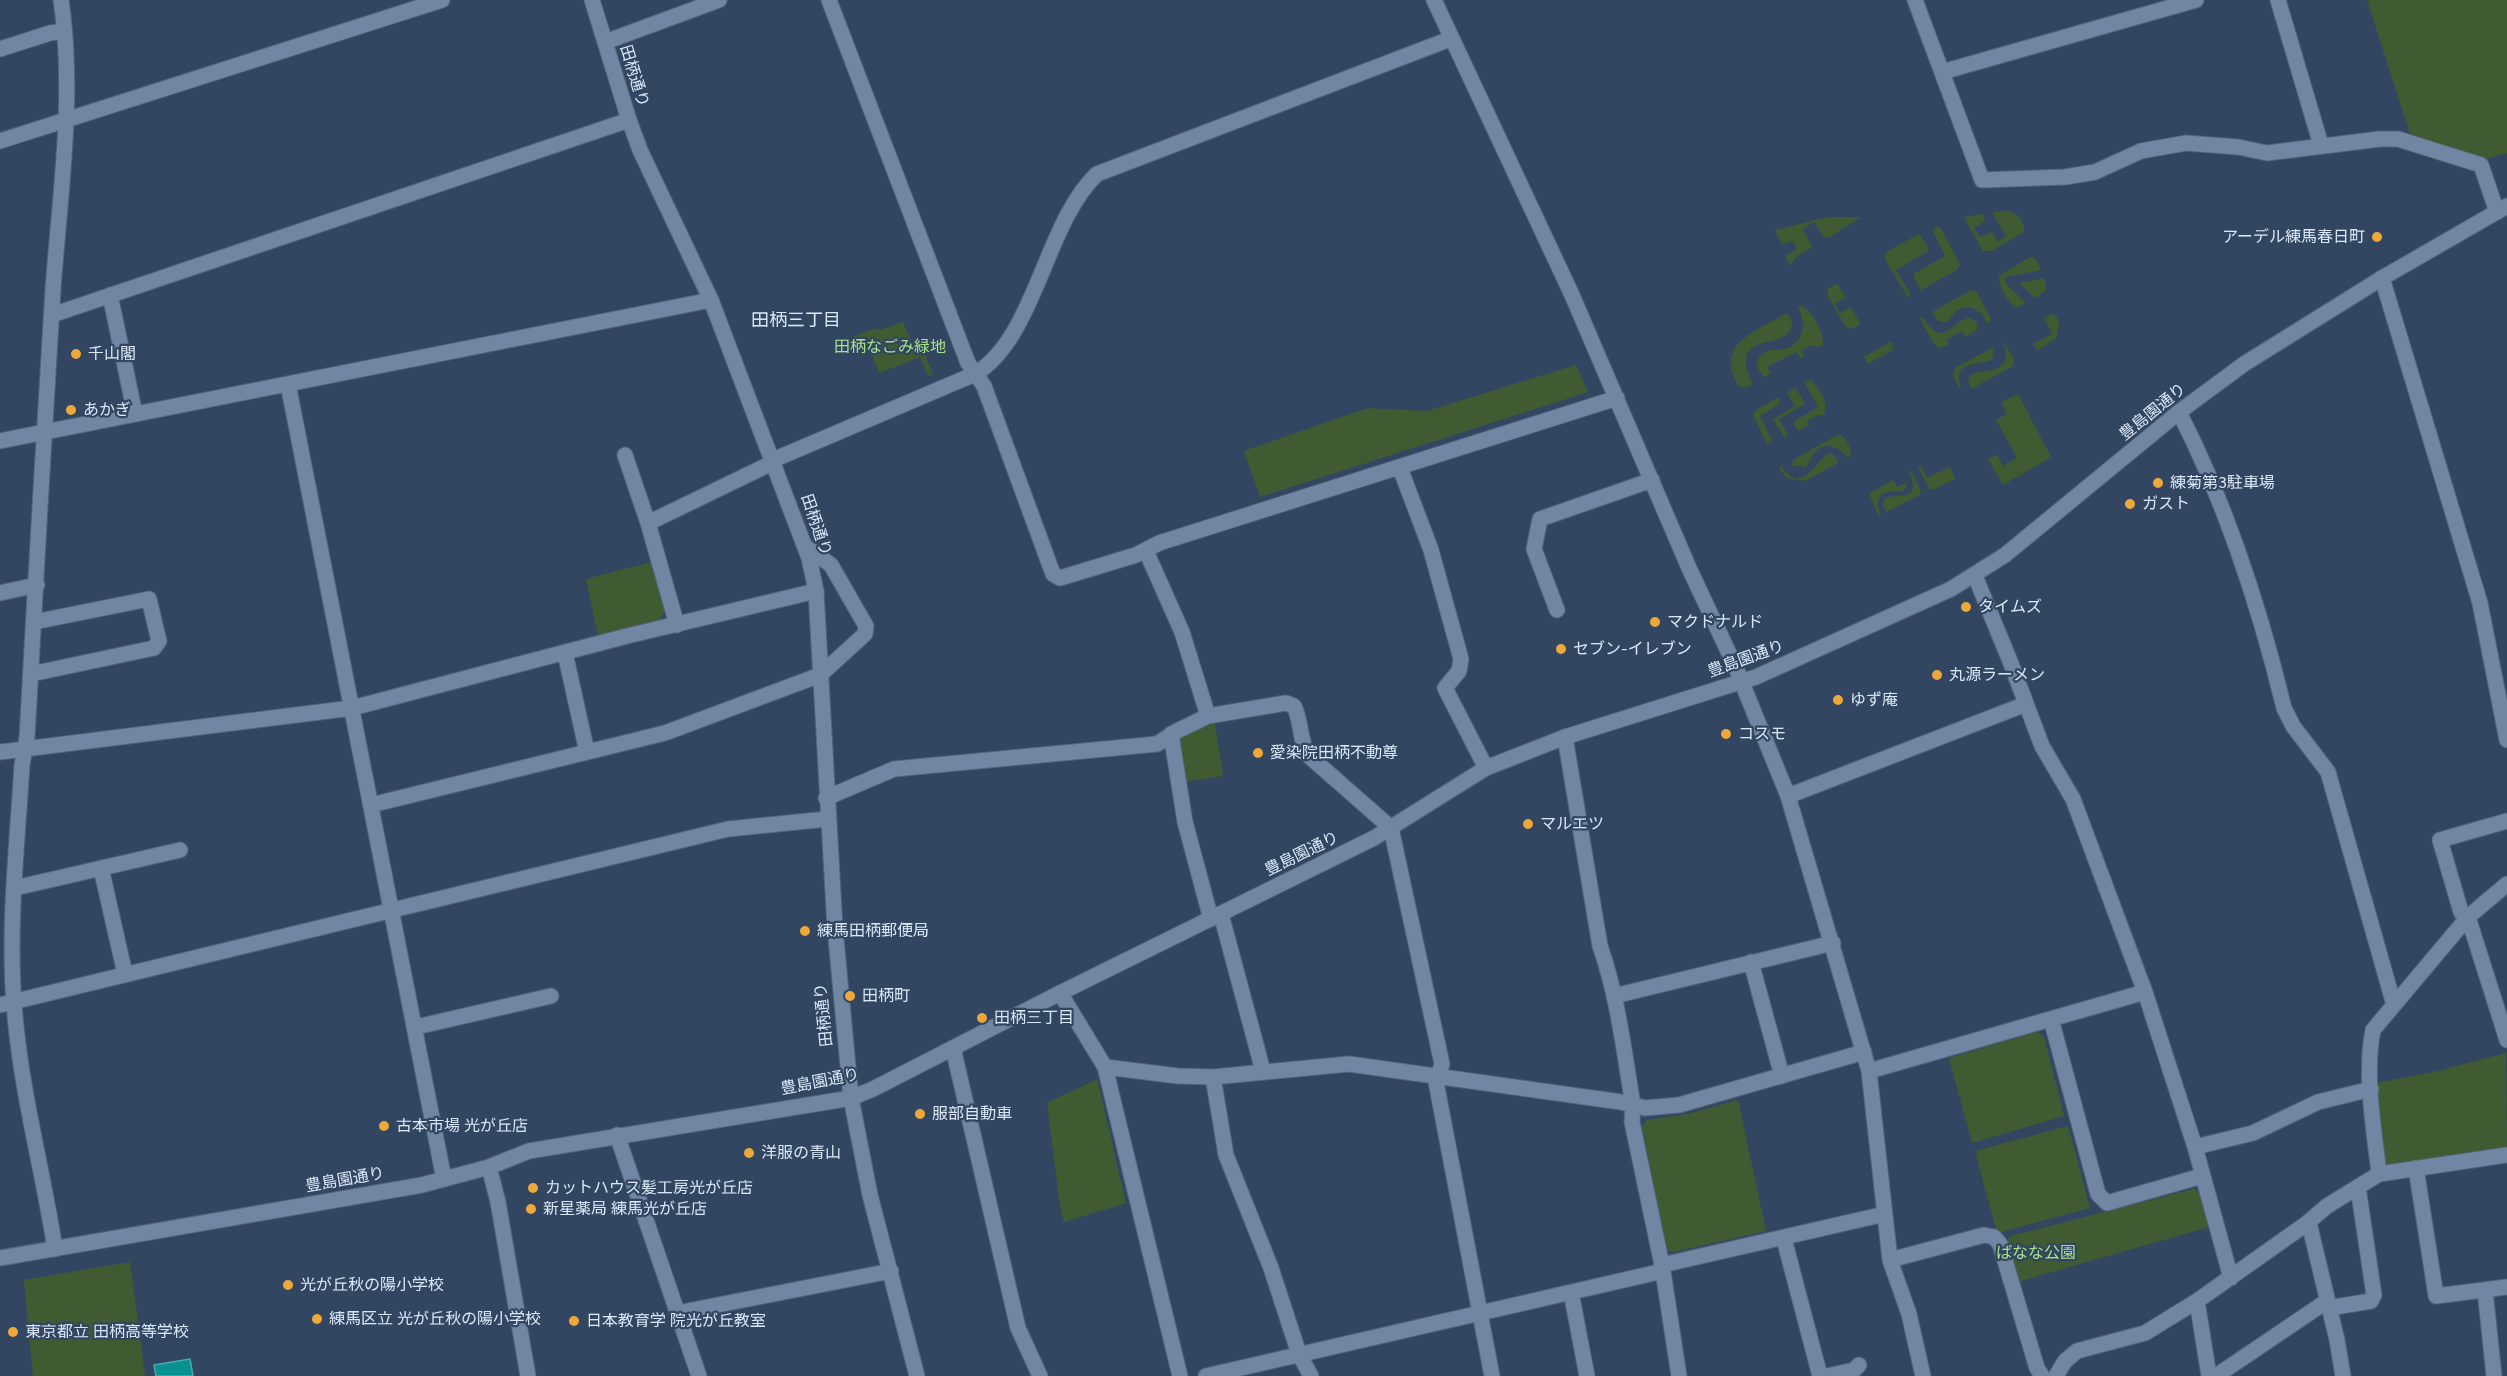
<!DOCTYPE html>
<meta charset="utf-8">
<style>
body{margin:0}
canvas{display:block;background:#324661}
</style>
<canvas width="2507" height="1376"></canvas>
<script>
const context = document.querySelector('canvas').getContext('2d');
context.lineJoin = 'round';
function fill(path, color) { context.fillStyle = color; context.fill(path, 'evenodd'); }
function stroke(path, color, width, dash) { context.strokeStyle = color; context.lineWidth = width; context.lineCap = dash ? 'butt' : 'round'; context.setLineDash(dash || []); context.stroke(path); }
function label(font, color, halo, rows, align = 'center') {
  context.font = font + ' Figtree,"Noto Sans JP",sans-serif'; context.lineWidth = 4.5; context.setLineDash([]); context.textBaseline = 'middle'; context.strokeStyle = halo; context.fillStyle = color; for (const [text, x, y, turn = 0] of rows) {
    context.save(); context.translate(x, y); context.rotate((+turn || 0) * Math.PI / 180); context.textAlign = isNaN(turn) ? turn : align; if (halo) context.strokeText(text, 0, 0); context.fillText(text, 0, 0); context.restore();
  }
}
fill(new Path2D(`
 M 2367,0 L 2507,0 L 2507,153 L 2486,159 L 2411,137 Z
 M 2007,211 C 2018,213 2025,221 2024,232 L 1991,251 L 1983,251 L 1964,217 L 1983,214 L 1985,221 L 1974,228 L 1980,237 L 1992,232 L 1998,241 L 2006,236 L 1992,212 Z
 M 1829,217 L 1861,217 L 1828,238 L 1824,237 L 1814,222 L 1803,229 L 1812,247 L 1795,258 L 1790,266 L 1785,256 L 1797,249 L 1793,241 L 1782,244 L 1775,230 Z
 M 1936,226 L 1941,228 L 1960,265 L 1957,270 L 1921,290 L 1914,278 L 1915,273 L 1945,256 L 1933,231 Z
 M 1919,234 L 1928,247 L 1928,251 L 1896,270 L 1910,294 L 1908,298 L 1886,261 L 1885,255 L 1888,251 Z
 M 2030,257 L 2035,258 L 2041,270 L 2005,277 L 2005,283 L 2026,303 L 2016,308 C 2008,302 1998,286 1999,276 Z
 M 2044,278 L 2046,286 L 2045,291 L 2035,298 L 2019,283 Z
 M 1837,283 L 1845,297 L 1835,304 L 1840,313 L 1851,307 L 1860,323 C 1857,329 1850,330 1845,326 L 1827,294 L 1828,289 Z
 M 1972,290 L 1977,292 L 1991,319 L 1990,322 L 1987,323 C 1983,311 1970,303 1958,310 C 1953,313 1951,318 1947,322 C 1939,323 1934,319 1933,311 Z
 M 1800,305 C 1811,308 1825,334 1823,345 L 1819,347 L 1813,345 L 1801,350 L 1804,356 L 1800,358 L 1796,352 L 1767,367 L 1771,374 L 1763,377 L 1756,365 C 1762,345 1776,352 1791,347 C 1806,335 1805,323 1798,307 Z
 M 1785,314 L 1789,315 L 1792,321 C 1792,353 1738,329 1747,370 C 1748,375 1751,379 1752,384 L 1749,387 L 1739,386 C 1713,344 1755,332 1785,314 Z
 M 2052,314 L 2057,317 L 2059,324 L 2056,338 L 2037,351 L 2033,344 L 2052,334 L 2044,318 Z
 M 1920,318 L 1923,318 C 1945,351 1951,319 1971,318 L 1977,323 L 1977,330 L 1965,337 L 1962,331 L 1946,340 L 1949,345 L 1940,348 L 1933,343 Z
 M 903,322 L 915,350 L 923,349 L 933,375 L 928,376 L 920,357 L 879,373 L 870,350 L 858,354 L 852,337 L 876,328 L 880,330 Z
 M 1892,341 L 1893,350 L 1868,364 L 1864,357 Z
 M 2003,341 L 2013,358 L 2013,366 L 1971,389 L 1968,380 L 1972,374 C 1983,369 2005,374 2006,354 C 2006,349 2003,344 2003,341 Z
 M 1994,347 L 1992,360 C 1978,365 1951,361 1961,387 L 1959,388 L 1953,376 L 1955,368 Z
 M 1576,365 L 1588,392 L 1260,497 L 1244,451 L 1368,408 L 1427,411 Z
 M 1811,379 C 1818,389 1831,403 1823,415 L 1818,415 L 1807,421 L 1809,425 L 1798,431 L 1793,422 L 1818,407 L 1805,383 Z
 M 1795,387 L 1805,404 L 1779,419 L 1788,435 L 1785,438 L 1773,419 L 1795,406 L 1787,393 Z
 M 2018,394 L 2051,457 L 2003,485 L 1988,459 L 1997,455 L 2003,466 L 2017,458 L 1996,420 L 2007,414 L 2001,402 Z
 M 1777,398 L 1780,399 L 1779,404 L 1760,416 L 1772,441 L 1769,444 L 1766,442 L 1753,415 L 1756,410 Z
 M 1839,434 C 1846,438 1853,449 1850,457 L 1847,457 C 1840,448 1827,441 1816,451 C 1811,455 1810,463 1805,467 L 1792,465 L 1793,460 Z
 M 1830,453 L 1836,457 L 1838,463 L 1805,481 L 1787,478 L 1779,469 L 1781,466 C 1803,498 1816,458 1830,453 Z
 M 1921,465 L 1927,478 L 1950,467 L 1955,479 L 1934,489 L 1929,489 L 1918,467 Z
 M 1911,470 L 1921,491 L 1920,495 L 1886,512 L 1883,506 L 1885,498 C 1898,493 1923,502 1909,472 Z
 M 1893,480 L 1897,487 L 1907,482 L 1906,487 L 1902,491 C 1890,492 1881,489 1877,504 L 1881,515 L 1879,517 L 1869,494 Z
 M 652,562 L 665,611 L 659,620 L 598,635 L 586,579 Z
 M 1215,723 L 1223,776 L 1185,782 L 1179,737 L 1203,725 Z
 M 2037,1032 L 2044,1037 L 2064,1116 L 1972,1143 L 1949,1058 Z
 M 2506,1053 L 2507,1147 L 2389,1166 L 2381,1161 L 2377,1083 L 2438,1071 Z
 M 1097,1079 L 1126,1203 L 1064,1222 L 1060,1206 L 1047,1103 Z
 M 1738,1100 L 1766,1231 L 1673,1252 L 1666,1249 L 1642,1126 L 1647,1120 L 1688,1114 Z
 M 2068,1126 L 2090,1208 L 1997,1233 L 1975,1151 Z
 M 2193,1189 L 2200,1192 L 2209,1227 L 2017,1282 L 2005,1244 L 2011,1236 Z
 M 130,1262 L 145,1376 L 33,1376 L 24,1280 Z`), '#405b32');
const water = new Path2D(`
 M 190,1359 L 193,1376 L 156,1376 L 154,1365 Z`);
fill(water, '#099091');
stroke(water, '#48aab0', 1.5);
const street = new Path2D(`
 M 829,0 L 968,363 L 984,386 L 1053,574 L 1060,578 L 1136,555 L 1159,543 L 1617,398
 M 1434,0 L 1572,295 L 1689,568 L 1736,668 L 1788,796 L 1869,1071 L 1890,1260 L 1909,1314 L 1923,1376
 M 1915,0 L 1982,180 L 2065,177 L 2095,172 L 2141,151 L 2186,143 L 2238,147 L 2267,153 L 2380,139 L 2398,139 L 2481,165 L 2497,212
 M 2278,0 L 2321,145
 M 605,42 L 719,0
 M 0,49 L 50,33 L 64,31
 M 1942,72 L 2196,0
 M 0,141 L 442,0
 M 2382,278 L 2480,603 L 2507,740
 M 110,295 L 135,414
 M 52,315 L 629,120
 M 288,384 L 444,1179
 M 2179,412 C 2227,506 2259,605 2284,708 L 2293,726 L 2328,772 L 2394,1005
 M 0,441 L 711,300
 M 625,455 L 648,523
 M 773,460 L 975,374
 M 1400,468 L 1431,550 L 1461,659 L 1459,671 L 1445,688 L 1486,768
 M 1146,551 L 1182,632 L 1208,716
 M 1975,576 L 2010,661 L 2042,746 L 2073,799 L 2145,992 L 2195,1147 L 2231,1278
 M 0,593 L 37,585
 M 1557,610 L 1534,549 L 1540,519 L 1652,480
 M 677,625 L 648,523 L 774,462
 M 565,653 L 587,752
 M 31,674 L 154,648 L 159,641 L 149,599 L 34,622
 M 1171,734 L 1185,822 L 1211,919
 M 1565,737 L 1600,946 C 1618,997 1624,1052 1633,1105 L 1632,1122 L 1662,1265 L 1679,1376
 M 0,752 L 352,708 L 627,636 L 816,591
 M 1788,796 L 2026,704
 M 826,798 L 894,769 L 1157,744 L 1177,731 L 1208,716 L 1286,703 L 1294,706 C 1302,722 1299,741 1309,756 L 1391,828 L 1442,1064 L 1436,1082 L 1492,1376
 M 371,805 L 665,733 L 820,675 L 865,634 L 866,626 L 831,565 L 806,547
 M 2507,821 L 2440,840 L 2461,912 L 2468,917 L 2507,1040
 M 101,868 L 125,974
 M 15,888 L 180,850
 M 1221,914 L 1263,1071
 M 1751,962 L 1782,1076
 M 1060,993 L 1105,1067 L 1180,1376
 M 1614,996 L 1833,943
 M 0,1005 L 728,829 L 827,819
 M 2051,1019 L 2098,1194 L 2107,1203 L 2202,1176
 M 416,1027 L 551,996
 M 953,1048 L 1018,1328 L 1040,1376
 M 1105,1067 L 1178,1076 L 1213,1077 L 1349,1064 L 1621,1102 L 1645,1108 L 1679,1105 L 1864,1052
 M 1869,1071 L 2145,992
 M 1213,1077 L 1226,1155 L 1271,1268 L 1299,1354 L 1311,1376
 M 617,1135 L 699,1376
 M 2195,1147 L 2253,1133 L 2318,1102 L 2371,1089
 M 2416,1168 L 2436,1296 L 2507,1287
 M 2379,1174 C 2374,1127 2364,1077 2373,1030 L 2468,917 L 2507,884
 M 2306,1224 L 2310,1227 L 2337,1340 L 2343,1376
 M 1784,1239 L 1820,1376
 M 55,1249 C 43,1171 22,1095 15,1016 C 7,933 17,848 22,765 L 27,737 C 35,588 44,438 53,289 C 60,194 75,95 61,0
 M 1890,1260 L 1984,1235 L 1994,1237 L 2000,1244 L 2037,1368 L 2042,1376
 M 1662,1265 L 1885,1214
 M 2485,1290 L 2494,1376
 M 1571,1292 L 1587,1376
 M 2197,1301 L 2209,1376
 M 2329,1308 L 2371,1301 L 2374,1295 L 2358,1187
 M 677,1313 L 891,1271
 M 1206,1376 L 1663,1271
 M 1827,1376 L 1854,1370 L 1859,1365
 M 2056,1376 L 2065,1361 L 2077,1351 L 2145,1333 L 2197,1301 L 2306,1224 L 2327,1206 L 2379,1174 L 2507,1155
 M 2216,1376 L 2327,1301`);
const secondary = new Path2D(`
 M 592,0 L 629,120 L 640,150 L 711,300 L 809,558 L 816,591 L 835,928 L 851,1098 L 870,1195 L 917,1376
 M 975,374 C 1036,337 1045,223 1097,174 L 1450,39
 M 489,1167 L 498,1202 L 528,1376
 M 0,1258 L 422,1185 L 489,1167 L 529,1151 L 851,1098 L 873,1089 L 1060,993 L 1374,838 L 1486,768 L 1565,737 L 1756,677 L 1951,589 L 2005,555 L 2179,412 L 2244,364 L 2382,278 L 2507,206`);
stroke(street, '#53647a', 17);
stroke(secondary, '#53647a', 17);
stroke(street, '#7086a3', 15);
stroke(secondary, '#7086a3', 15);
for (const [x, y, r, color] of [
 [2377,237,6,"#eca93a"],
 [76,354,6,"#eca93a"],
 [71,410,6,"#eca93a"],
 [2158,483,6,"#eca93a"],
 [2130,504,6,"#eca93a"],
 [1966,607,6,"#eca93a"],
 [1655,622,6,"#eca93a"],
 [1561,649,6,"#eca93a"],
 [1937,675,6,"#eca93a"],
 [1838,700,6,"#eca93a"],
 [1726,734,6,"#eca93a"],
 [1258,753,6,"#eca93a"],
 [1528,824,6,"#eca93a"],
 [805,931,6,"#eca93a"],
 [850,996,6,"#eca93a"],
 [982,1018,6,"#eca93a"],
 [920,1114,6,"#eca93a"],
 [384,1126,6,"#eca93a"],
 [749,1153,6,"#eca93a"],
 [533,1188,6,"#eca93a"],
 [531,1209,6,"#eca93a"],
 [288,1285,6,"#eca93a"],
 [317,1319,6,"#eca93a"],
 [574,1321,6,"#eca93a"],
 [13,1332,6,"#eca93a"]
]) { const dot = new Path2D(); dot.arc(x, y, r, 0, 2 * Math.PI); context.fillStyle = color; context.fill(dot); stroke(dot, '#324661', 2); }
label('16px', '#dae7f7', '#324661', [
 ["田柄通り",634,76,73],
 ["豊島園通り",2153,412,-39],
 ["田柄通り",816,525,71],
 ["豊島園通り",1746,659,-20],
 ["豊島園通り",1302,854,-26],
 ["田柄通り",824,1015,-96],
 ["豊島園通り",820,1082,-11],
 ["豊島園通り",345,1180,-10]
]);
label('16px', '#dae7f7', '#324661', [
 ["アーデル練馬春日町",2365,237,"right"],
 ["千山閣",88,354],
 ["あかぎ",83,410],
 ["練菊第3駐車場",2170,483],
 ["ガスト",2142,504],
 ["タイムズ",1978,607],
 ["マクドナルド",1667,622],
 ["セブン-イレブン",1573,649],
 ["丸源ラーメン",1949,675],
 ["ゆず庵",1850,700],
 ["コスモ",1738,734],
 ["愛染院田柄不動尊",1270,753],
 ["マルエツ",1540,824],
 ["練馬田柄郵便局",817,931],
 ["田柄町",862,996],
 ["田柄三丁目",994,1018],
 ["服部自動車",932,1114],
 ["古本市場 光が丘店",396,1126],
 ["洋服の青山",761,1153],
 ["カットハウス髪工房光が丘店",545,1188],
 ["新星薬局 練馬光が丘店",543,1209],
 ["光が丘秋の陽小学校",300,1285],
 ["練馬区立 光が丘秋の陽小学校",329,1319],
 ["日本教育学 院光が丘教室",586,1321],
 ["東京都立 田柄高等学校",25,1332]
], 'left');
label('16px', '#a8e28b', '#324661', [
 ["田柄なごみ緑地",890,347],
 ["ばなな公園",2036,1253]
]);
label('18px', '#dae7f7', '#324661', [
 ["田柄三丁目",796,321]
]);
</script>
